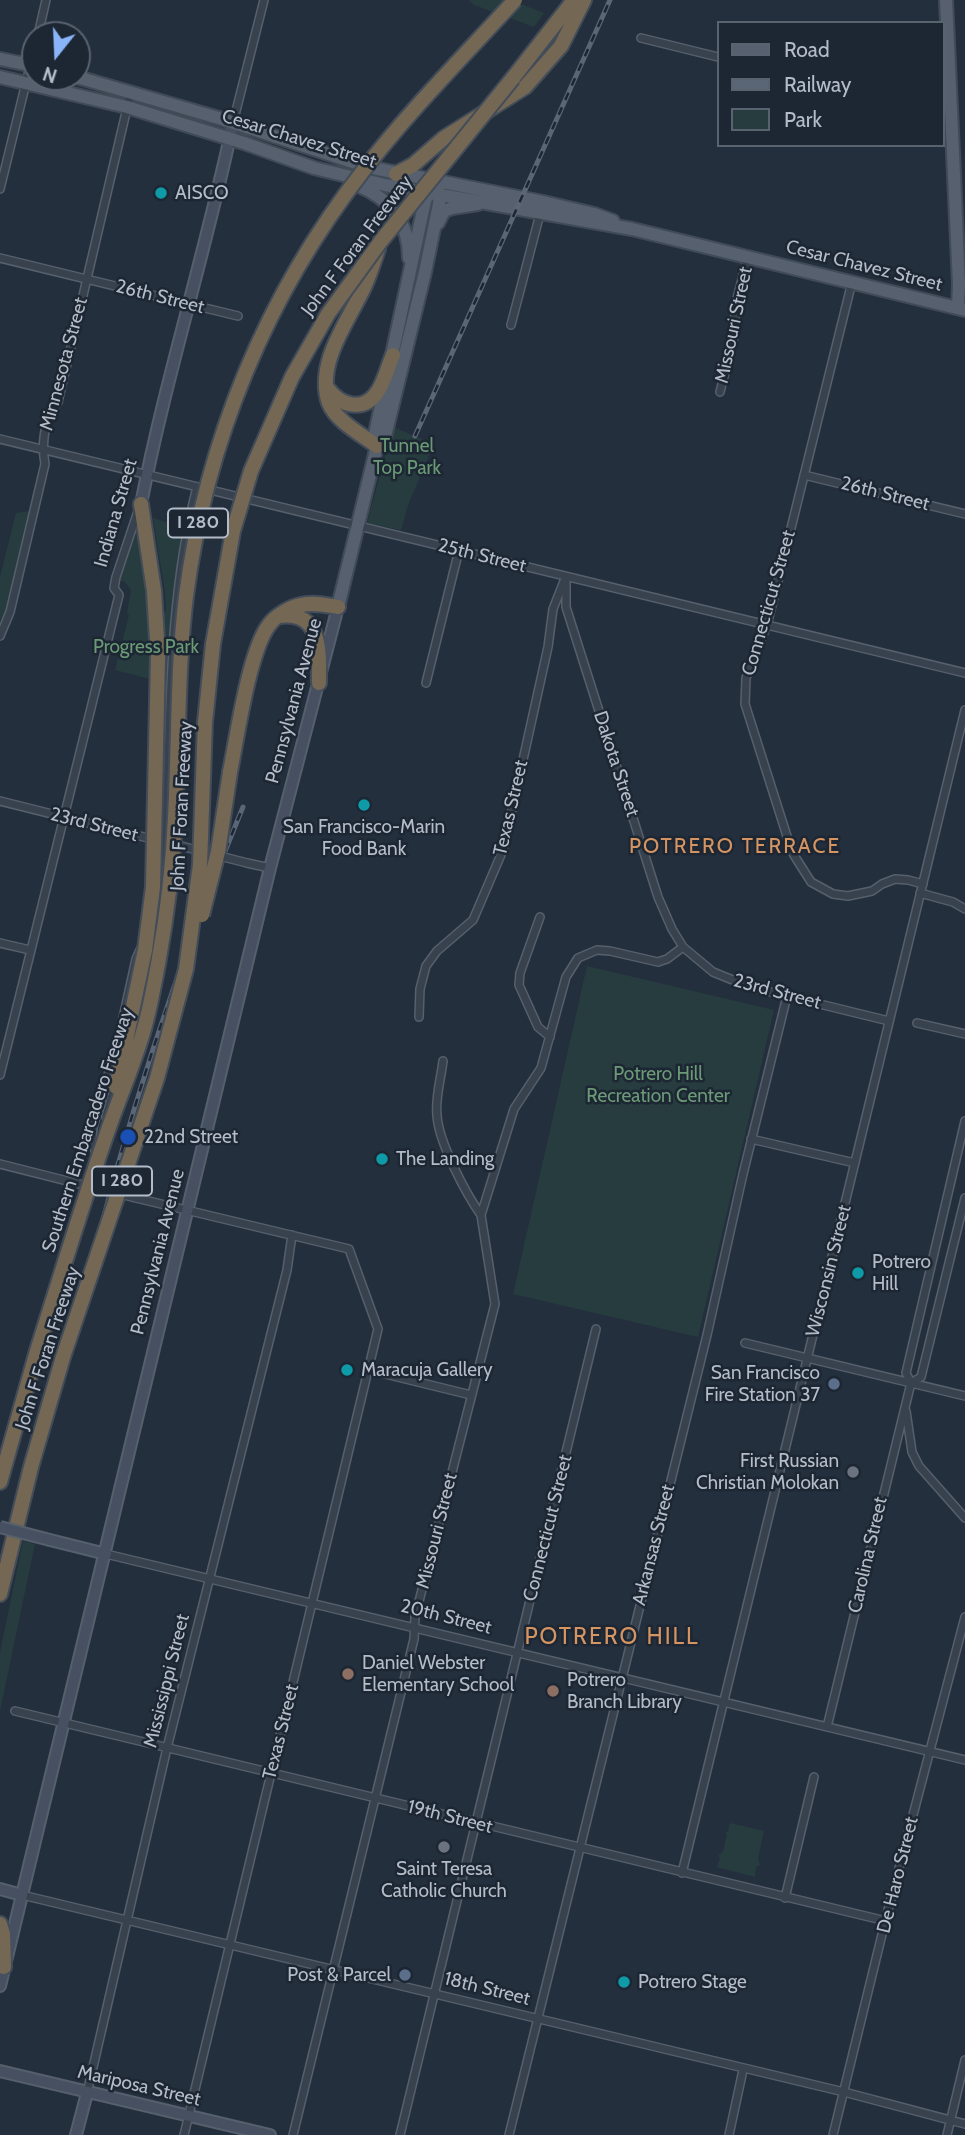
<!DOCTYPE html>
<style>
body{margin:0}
#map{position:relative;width:965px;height:2135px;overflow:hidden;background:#242f3e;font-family:Cabin,sans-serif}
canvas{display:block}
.legend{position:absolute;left:717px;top:21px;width:228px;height:126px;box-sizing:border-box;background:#1d2633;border:2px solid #59626f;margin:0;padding:9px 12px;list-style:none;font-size:21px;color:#b4bcc9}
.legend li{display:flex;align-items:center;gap:14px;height:35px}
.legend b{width:35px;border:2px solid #59626f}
.north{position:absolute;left:21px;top:21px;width:70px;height:70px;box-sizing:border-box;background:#1d2633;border:2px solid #59626f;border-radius:50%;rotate:198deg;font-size:19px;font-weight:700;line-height:28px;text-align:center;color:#b4bcc9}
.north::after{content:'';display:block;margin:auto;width:24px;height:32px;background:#8ab4f8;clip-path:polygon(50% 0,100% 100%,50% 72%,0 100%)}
</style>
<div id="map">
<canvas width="965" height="2135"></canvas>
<ul class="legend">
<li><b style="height:9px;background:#56606e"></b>Road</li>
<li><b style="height:9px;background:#5a6575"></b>Railway</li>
<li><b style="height:19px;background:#263c3f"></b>Park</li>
</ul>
<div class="north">N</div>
</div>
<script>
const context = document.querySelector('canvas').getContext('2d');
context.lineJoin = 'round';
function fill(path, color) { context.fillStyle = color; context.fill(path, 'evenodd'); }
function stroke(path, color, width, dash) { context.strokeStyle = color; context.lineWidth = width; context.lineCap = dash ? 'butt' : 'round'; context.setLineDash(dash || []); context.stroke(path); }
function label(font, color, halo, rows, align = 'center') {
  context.font = font + ' Cabin,sans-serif'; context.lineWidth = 5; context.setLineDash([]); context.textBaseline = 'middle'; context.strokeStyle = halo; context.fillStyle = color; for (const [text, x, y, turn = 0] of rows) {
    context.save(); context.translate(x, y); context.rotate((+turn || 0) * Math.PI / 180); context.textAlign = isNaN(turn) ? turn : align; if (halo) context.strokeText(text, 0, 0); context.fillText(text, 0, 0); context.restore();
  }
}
fill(new Path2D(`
 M 469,0 L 511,0 L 544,13 L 534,27 L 474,5 Z
 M 393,427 L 434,444 L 408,505 L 401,530 L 367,523 Z
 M 30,511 L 7,613 L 0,620 L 0,577 L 16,513 Z
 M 153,518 L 188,529 L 169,684 L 115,670 L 129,615 L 127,613 L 131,590 L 125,582 L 119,580 L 135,534 L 140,540 L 152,616 L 166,611 L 165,592 Z
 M 587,966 L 774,1010 L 698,1337 L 513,1294 Z
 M 23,1541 L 35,1544 L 0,1711 L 0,1652 Z
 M 730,1823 L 764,1831 L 758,1859 L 760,1865 L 756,1867 L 755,1877 L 717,1867 L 720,1858 L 718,1856 L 723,1851 L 727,1834 L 725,1833 L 728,1831 Z`), '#263c3f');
const street = new Path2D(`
 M 38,35 L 46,0
 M 641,38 L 718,57
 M 233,123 L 264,0
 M 0,189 L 35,46
 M 0,258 L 238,316
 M 852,282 L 767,625 L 746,678 L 745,704 L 792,852 L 811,882 L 833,894 L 848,896 L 872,891 L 882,884 L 895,879 L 908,880 L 923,884
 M 511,325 L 541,210
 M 720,392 L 735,333 L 735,306 L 748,257
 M 0,439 L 965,673
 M 804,475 L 965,514
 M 566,577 L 566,607 L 658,897 L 672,929 L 683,947 L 713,972 L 750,987 L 889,1021
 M 0,636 L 10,612 L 45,464 C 41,441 44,421 58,402 L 131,91
 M 426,683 L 459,550
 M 0,801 L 156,840
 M 174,844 L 200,851
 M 247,863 L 270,868
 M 159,875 L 165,842 C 171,723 167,603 197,487
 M 920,893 L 953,902 L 965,909
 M 540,917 L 520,973 L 519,985 L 538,1027 L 550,1037
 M 0,943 L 30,950
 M 419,1017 L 420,989 L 426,966 L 437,951 L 473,920 L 503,850 L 548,647 L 553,609 L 564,581
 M 917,1023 L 965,1034
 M 443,1061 C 441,1078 435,1098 437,1115 C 438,1141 466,1194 481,1215
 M 0,1075 L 119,595 L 114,588 L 116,577 L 139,508
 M 106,1117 L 115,1085
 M 751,1139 L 855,1163
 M 95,1151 L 92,1140 L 93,1128 L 119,1036 L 136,959 L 140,950
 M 0,1164 L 91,1187
 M 136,1198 L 349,1249 L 378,1329 L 184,2135
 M 745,1343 L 965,1396
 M 369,1370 L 471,1395
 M 911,1383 L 921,1377 L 965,1198
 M 906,1411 L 912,1452 L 919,1466 L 965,1518
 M 106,1554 L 965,1760
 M 15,1711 L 886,1921
 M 827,1727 L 911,1383 L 906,1373 L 965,1121
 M 682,1873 L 965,710
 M 22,1895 L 844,2092 L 965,2124
 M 785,1898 L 814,1777
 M 87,2093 L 167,1748 L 287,1270 L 292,1235
 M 293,2135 L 414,1639 L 415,1617 L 495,1304 L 481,1215 L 514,1109 L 541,1068 L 566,977 L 578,958 L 597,950 L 610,951 L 658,962 L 667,959 L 683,947
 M 400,2135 L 596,1329
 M 509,2135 L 707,1335 L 743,1174 L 787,996
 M 729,2135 L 743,2070
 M 833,2135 L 887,1914 L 965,1617
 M 947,2135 L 965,2060`);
const secondary = new Path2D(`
 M 141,504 C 166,376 206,251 233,123
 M 50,1540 L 106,1554
 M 0,1889 L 22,1895
 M 0,1986 L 270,868 L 338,607
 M 0,2071 L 270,2135
 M 76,2135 L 87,2093`);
const primary = new Path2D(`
 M 946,0 L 959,284 L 958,308
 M 0,59 L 35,66
 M 0,77 L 127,107 L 244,143 L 314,168 L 385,185 L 632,229 L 965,310
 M 77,77 L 222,119 L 368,167 L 543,202 L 594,214 L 613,221
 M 357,185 C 389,198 409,222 409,258
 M 438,223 L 444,211 L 452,208 L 478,204
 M 377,446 L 385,436 L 425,272 L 439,204 L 440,195 L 437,187
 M 338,607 L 377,446 L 375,434 L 425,201 L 430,188`);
const highway = new Path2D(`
 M 513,78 L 574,0
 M 396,174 L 413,165 L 444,138 L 525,87 L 561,46 L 584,0
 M 328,389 C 341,406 364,413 378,391 C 385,380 388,366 393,355
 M 377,446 C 362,435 336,421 329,403 C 315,362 350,319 365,285 C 370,274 374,261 378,249
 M 141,504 L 154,591
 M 279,616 C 323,610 319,654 319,683
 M 230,772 C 237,737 249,651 269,625 C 275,616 290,607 301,605 C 313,602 326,605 338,607
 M 0,1482 L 37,1351
 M 0,1594 L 31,1467 L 63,1357
 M 0,1924 L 3,1934 L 4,1967`);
stroke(street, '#565f6c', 10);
stroke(secondary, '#565f6c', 14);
stroke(primary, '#414a57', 16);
stroke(highway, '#434c59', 18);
stroke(street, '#38414e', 7);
stroke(secondary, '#465061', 10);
stroke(primary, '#56606e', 12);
stroke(highway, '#746855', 14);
const rail = new Path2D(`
 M 415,436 L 610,0
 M 85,1292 C 124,1126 177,965 243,807`);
stroke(rail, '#5a6575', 5);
stroke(rail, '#1d2633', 2.5, [8]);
const streetBridge = new Path2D(`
 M 216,855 L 247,863
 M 92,1187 L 136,1198`);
const secondaryBridge = new Path2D(`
 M 0,1527 L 50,1540`);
const highwayBridge = new Path2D(`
 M 202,915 L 218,852 L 230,772
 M 116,1087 L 145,950 L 153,887 L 158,656 L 154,591
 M 37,1351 C 60,1278 82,1205 107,1133 C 119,1098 134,1064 144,1029 C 150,1008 154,985 158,964 C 167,915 173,866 175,817 C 179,743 177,669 186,596 C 206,441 267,294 363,171 C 409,111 464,56 515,0
 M 63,1357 L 157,1078 L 186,969 L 200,865 L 205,722 L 213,644 L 233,531 L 251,471 L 292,377 L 328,314 L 381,241 L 513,78`);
stroke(streetBridge, '#565f6c', 10, []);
stroke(secondaryBridge, '#565f6c', 14, []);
stroke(highwayBridge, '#434c59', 18, []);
stroke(streetBridge, '#38414e', 7);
stroke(secondaryBridge, '#465061', 10);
stroke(highwayBridge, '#746855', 14);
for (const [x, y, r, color] of [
 [161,193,7,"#0f9aa8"],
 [364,805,7,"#0f9aa8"],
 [128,1137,9,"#1a4fb4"],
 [382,1159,7,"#0f9aa8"],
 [858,1273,7,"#0f9aa8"],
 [347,1370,7,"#0f9aa8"],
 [834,1384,7,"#5c6f8a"],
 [853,1472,7,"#6b7280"],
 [348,1674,7,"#8d6e63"],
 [553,1691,7,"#8d6e63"],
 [444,1847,7,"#6b7280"],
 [405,1975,7,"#5c6f8a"],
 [624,1982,7,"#0f9aa8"]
]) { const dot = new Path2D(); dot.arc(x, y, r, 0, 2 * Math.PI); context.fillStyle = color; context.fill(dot); stroke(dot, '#1d2633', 2.5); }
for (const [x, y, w] of [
 [198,523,60],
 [122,1181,60]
]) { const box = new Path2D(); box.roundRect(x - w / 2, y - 14.5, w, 29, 5); context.fillStyle = '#1d2633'; context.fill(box); stroke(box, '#b4bcc9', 2); }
label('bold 18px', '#b4bcc9', null, [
 ["I 280",198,523],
 ["I 280",122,1181]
]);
label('19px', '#b4bcc9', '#1d2633', [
 ["Cesar Chavez Street",299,139,17],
 ["John F Foran Freeway",357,246,-53],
 ["Cesar Chavez Street",864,266,14],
 ["26th Street",160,297,14],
 ["Missouri Street",734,325,-78],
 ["Minnesota Street",64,364,-75],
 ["26th Street",885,494,14],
 ["Indiana Street",116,513,-74],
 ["25th Street",482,556,14],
 ["Connecticut Street",769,603,-74],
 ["Pennsylvania Avenue",294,701,-75],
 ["Dakota Street",616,764,72],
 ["John F Foran Freeway",182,806,-87],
 ["Texas Street",511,808,-77],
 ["23rd Street",94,825,14],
 ["23rd Street",777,992,15],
 ["Southern Embarcadero Freeway",88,1130,-72],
 ["Pennsylvania Avenue",158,1252,-76],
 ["Wisconsin Street",829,1271,-76],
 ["John F Foran Freeway",48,1348,-72],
 ["Connecticut Street",548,1528,-76],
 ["Missouri Street",437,1531,-76],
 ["Arkansas Street",654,1545,-76],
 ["Carolina Street",868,1555,-77],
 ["20th Street",446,1617,14],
 ["Mississippi Street",167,1681,-76],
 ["Texas Street",281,1732,-76],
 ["19th Street",450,1817,14],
 ["De Haro Street",898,1875,-76],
 ["18th Street",487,1989,14],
 ["Mariposa Street",139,2086,13]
]);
label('19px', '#b4bcc9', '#1d2633', [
 ["AISCO",175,193],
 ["San Francisco-Marin",364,827,"center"],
 ["Food Bank",364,849,"center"],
 ["22nd Street",144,1137],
 ["The Landing",396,1159],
 ["Potrero",872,1262],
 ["Hill",872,1284],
 ["Maracuja Gallery",361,1370],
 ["San Francisco",820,1373,"right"],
 ["Fire Station 37",820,1395,"right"],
 ["First Russian",839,1461,"right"],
 ["Christian Molokan",839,1483,"right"],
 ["Daniel Webster",362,1663],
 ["Elementary School",362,1685],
 ["Potrero",567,1680],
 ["Branch Library",567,1702],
 ["Saint Teresa",444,1869,"center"],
 ["Catholic Church",444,1891,"center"],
 ["Post & Parcel",391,1975,"right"],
 ["Potrero Stage",638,1982]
], 'left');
label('19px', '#6b9a76', '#1d2633', [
 ["Tunnel",407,446],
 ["Top Park",407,468],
 ["Progress Park",146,647],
 ["Potrero Hill",658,1074],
 ["Recreation Center",658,1096]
]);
context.letterSpacing = '2px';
label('21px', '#d59563', '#1d2633', [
 ["POTRERO TERRACE",735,847]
]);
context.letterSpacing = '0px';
context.letterSpacing = '2px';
label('23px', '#d59563', '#1d2633', [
 ["POTRERO HILL",612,1637]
]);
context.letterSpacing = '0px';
</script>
